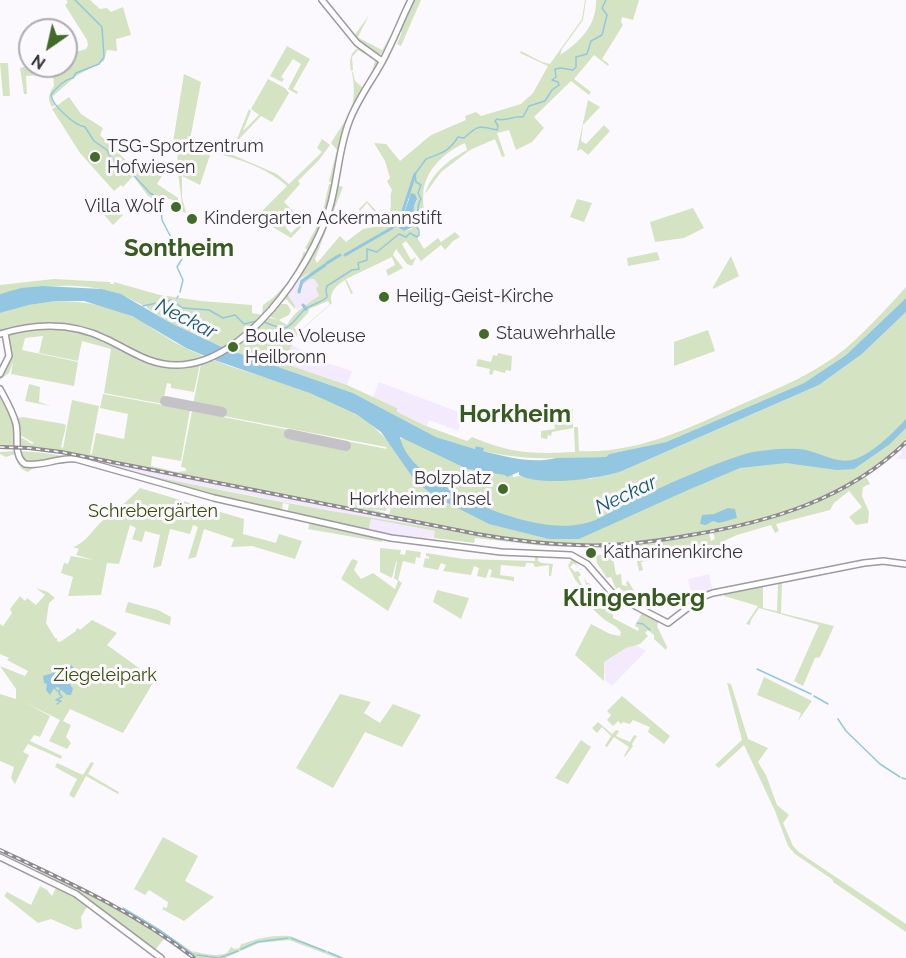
<!DOCTYPE html>
<meta charset="utf-8">
<style>
body{margin:0}
#map{position:relative;width:906px;height:958px;overflow:hidden;background:#fcf9fe;font-family:Raleway,sans-serif}
canvas{display:block}
.north{position:absolute;left:18px;top:18px;width:60px;height:60px;box-sizing:border-box;background:#fcf9fe;border:2px solid #aeabb0;border-radius:50%;rotate:214deg;font-size:16px;font-weight:700;line-height:24px;text-align:center;color:#38363b}
.north::after{content:'';display:block;margin:auto;width:21px;height:27px;background:#416b28;clip-path:polygon(50% 0,100% 100%,50% 72%,0 100%)}
</style>
<div id="map">
<canvas width="906" height="958"></canvas>
<div class="north">N</div>
</div>
<script>
const context = document.querySelector('canvas').getContext('2d');
context.lineJoin = 'round';
function fill(path, color) { context.fillStyle = color; context.fill(path, 'evenodd'); }
function stroke(path, color, width, dash) { context.strokeStyle = color; context.lineWidth = width; context.lineCap = dash ? 'butt' : 'round'; context.setLineDash(dash || []); context.stroke(path); }
function label(font, color, halo, rows, align = 'center') {
  context.font = font + ' Raleway,sans-serif'; context.lineWidth = 6; context.setLineDash([]); context.textBaseline = 'middle'; context.strokeStyle = halo; context.fillStyle = color; for (const [text, x, y, turn = 0] of rows) {
    context.save(); context.translate(x, y); context.rotate((+turn || 0) * Math.PI / 180); context.textAlign = isNaN(turn) ? turn : align; if (halo) context.strokeText(text, 0, 0); context.fillText(text, 0, 0); context.restore();
  }
}
fill(new Path2D(`
 M 309,272 L 323,291 L 319,297 L 299,308 L 298,311 L 286,296 L 294,282 Z
 M 292,345 L 327,363 L 352,371 L 347,385 L 283,363 Z
 M 379,382 L 464,414 L 458,431 L 429,420 L 427,426 L 396,412 L 397,408 L 373,397 Z
 M 906,439 L 906,446 L 903,449 L 906,447 L 906,459 L 896,459 L 902,453 L 901,451 L 866,477 L 836,495 L 805,509 L 745,527 L 648,544 L 615,547 L 537,545 L 447,532 L 356,516 L 167,479 L 89,461 L 90,457 L 497,537 L 554,544 L 599,545 L 635,543 L 712,531 L 756,522 L 792,511 L 836,491 L 853,481 L 873,468 Z
 M 371,519 L 436,531 L 434,538 L 425,537 L 424,541 L 417,536 L 416,539 L 368,532 Z
 M 709,574 L 713,592 L 697,599 L 691,593 L 688,579 Z
 M 636,645 L 646,651 L 612,686 L 605,680 L 604,662 L 626,648 Z
 M 0,849 L 108,901 L 154,927 L 196,958 L 191,958 L 160,934 L 108,904 L 0,852 Z`), '#f4eafd');
fill(new Path2D(`
 M 66,0 L 90,0 L 100,9 L 107,8 L 111,12 L 123,7 L 131,35 L 116,39 L 117,51 L 107,50 L 104,61 L 76,76 L 52,97 L 55,105 L 52,107 C 47,100 49,92 54,86 L 53,74 L 26,76 L 27,94 L 24,94 L 20,68 L 30,65 L 66,66 L 66,55 L 86,49 L 88,45 L 87,40 L 65,5 L 68,2 Z
 M 412,0 L 421,0 L 401,46 L 397,44 L 402,32 L 399,29 Z
 M 585,0 L 586,0 L 583,20 L 562,49 L 560,55 C 580,42 597,25 596,0 L 639,0 L 633,20 L 622,17 L 621,22 L 623,25 L 602,59 L 609,64 L 608,66 L 594,55 L 574,79 L 591,92 L 589,95 L 571,81 L 534,117 L 544,128 L 532,142 L 516,150 L 509,130 L 497,133 L 505,156 L 502,157 L 495,139 L 470,150 L 441,172 L 425,194 C 432,173 447,161 467,150 L 465,143 C 447,151 429,166 424,187 C 422,197 424,209 424,220 L 418,219 L 418,239 L 424,249 L 438,238 L 441,242 L 455,232 L 460,237 L 453,241 L 445,250 L 441,245 L 421,261 L 406,241 L 402,244 L 411,260 L 416,257 L 412,266 L 407,264 L 396,249 L 393,255 L 403,268 L 388,276 L 386,270 L 395,265 L 392,257 L 346,279 L 353,293 L 351,294 L 345,280 C 337,285 328,293 332,303 L 298,333 L 283,363 L 347,385 L 397,408 L 397,412 L 426,426 L 467,441 L 472,437 C 512,454 533,454 575,452 L 574,427 L 578,427 L 579,451 C 637,454 689,428 740,405 C 777,389 814,374 845,349 C 867,330 887,308 906,287 L 906,298 L 846,355 L 804,383 L 666,442 L 609,454 L 606,457 C 564,458 523,461 483,451 L 483,448 L 477,446 L 475,449 L 436,437 L 353,393 L 224,348 L 169,322 L 147,308 L 147,306 L 144,306 C 136,302 128,297 119,294 C 83,281 37,285 0,294 L 0,285 L 54,279 L 110,282 L 110,284 L 114,284 L 114,282 L 160,295 L 201,301 L 252,305 L 252,313 L 262,315 L 263,305 C 281,294 297,272 304,251 L 307,254 L 268,310 L 266,317 L 278,320 L 268,316 L 279,304 L 287,304 L 291,310 L 289,315 L 279,320 L 287,325 C 295,311 305,305 319,296 L 316,288 L 319,286 L 314,279 L 310,279 L 302,285 L 300,292 L 297,291 L 302,281 L 310,275 L 309,273 L 294,282 L 287,294 L 295,306 L 295,309 L 284,297 L 310,257 L 336,185 L 343,187 L 315,259 L 317,263 L 340,236 L 346,242 L 363,229 L 379,226 L 382,221 L 367,203 L 360,211 L 359,209 L 367,201 L 381,216 L 385,211 L 388,215 C 394,207 388,199 392,190 L 387,181 L 390,178 L 385,161 L 374,143 L 386,144 L 400,161 L 431,135 L 466,120 L 465,116 L 476,112 L 481,116 L 521,104 L 533,93 L 548,66 L 520,53 L 521,51 L 542,62 L 550,64 L 582,19 ZM 408,198 L 417,200 L 414,206 L 412,229 L 404,231 L 399,228 ZM 328,301 L 330,304 L 303,328 L 299,331 L 294,328 L 308,313 L 309,309 Z
 M 369,15 L 358,37 L 359,38 L 382,50 L 395,29 L 381,54 C 370,55 361,44 354,36 Z
 M 287,46 L 310,59 L 293,89 L 298,92 L 297,94 L 288,89 L 301,64 L 293,59 L 281,77 L 284,79 L 282,82 L 270,76 Z
 M 358,48 L 379,63 L 348,120 L 327,212 L 309,252 L 305,248 L 321,219 L 329,184 L 333,184 L 329,181 L 337,150 L 331,143 C 349,114 358,108 352,72 L 353,72 L 355,81 L 363,88 L 372,73 L 375,60 L 358,50 L 352,57 L 353,70 L 351,71 C 349,61 350,53 358,48 Z
 M 0,63 L 8,63 L 10,96 L 3,96 Z
 M 184,74 L 201,82 L 189,145 L 231,154 L 249,109 L 251,111 L 243,131 L 259,115 L 251,109 L 268,79 L 285,88 L 289,93 L 272,122 L 261,116 L 240,138 L 233,155 L 277,174 L 289,184 L 322,152 L 317,148 L 322,139 L 330,145 L 319,160 L 298,181 L 300,184 L 284,202 L 297,215 L 285,227 L 291,233 L 305,220 L 306,222 L 291,238 L 256,217 L 287,186 C 266,167 238,159 211,152 L 200,185 L 182,176 L 182,197 L 186,213 L 183,212 L 178,173 L 177,146 L 173,142 Z
 M 69,97 L 81,114 L 103,128 L 100,135 L 133,167 L 135,161 L 162,176 L 157,184 L 178,198 L 178,201 L 165,198 L 164,204 L 148,196 L 133,176 L 123,187 L 121,185 L 114,191 L 80,153 L 52,109 Z
 M 588,100 L 600,107 L 583,125 L 581,141 L 586,144 L 604,125 L 610,131 L 588,155 L 581,149 L 577,151 Z
 M 577,199 L 592,203 L 584,222 L 570,217 Z
 M 107,200 L 123,215 L 113,225 L 98,208 Z
 M 693,208 L 704,228 L 684,238 L 655,242 L 650,222 Z
 M 657,252 L 660,260 L 628,266 L 627,258 Z
 M 731,256 L 739,276 L 713,289 L 713,287 Z
 M 56,301 C 83,301 107,305 132,316 C 143,321 152,329 163,335 C 179,346 198,354 216,361 C 275,384 350,393 391,445 L 403,438 L 467,469 L 513,475 L 513,477 L 520,476 L 534,479 L 590,479 L 622,471 L 819,385 L 862,354 L 906,312 L 906,439 C 885,459 863,476 837,490 C 761,531 641,549 555,544 C 499,541 444,527 389,516 L 393,497 L 389,496 L 386,511 L 371,509 L 385,513 L 385,515 L 60,451 L 19,446 L 19,436 L 32,444 L 34,443 L 20,435 L 18,418 L 23,417 L 64,424 L 66,426 L 61,447 L 63,448 L 72,400 L 99,406 L 90,454 L 92,454 L 96,433 L 124,439 L 128,414 L 100,408 L 103,394 L 190,410 L 181,461 L 152,456 L 151,466 L 177,472 L 186,471 L 186,468 L 181,467 L 192,411 L 387,449 L 386,447 L 192,410 L 202,359 L 201,359 L 194,392 L 171,388 L 171,384 L 167,383 L 164,397 L 192,403 L 190,409 L 104,393 L 111,349 L 82,341 L 78,361 L 39,353 L 43,336 L 25,338 L 22,350 L 78,362 L 74,386 L 11,374 L 13,362 L 9,373 L 0,380 C 1,374 4,372 7,366 C 13,356 8,346 7,335 C 38,321 81,329 111,344 C 131,354 147,365 170,367 C 162,364 153,361 145,357 C 126,349 110,337 91,330 C 62,319 29,323 0,331 L 0,313 L 29,305 Z
 M 708,330 L 715,351 L 674,366 L 674,342 Z
 M 498,353 L 512,356 L 511,371 L 506,370 L 505,373 L 494,370 L 492,375 L 489,374 L 490,369 L 476,366 L 478,359 L 491,362 L 493,355 L 497,356 Z
 M 29,384 L 40,387 L 39,402 L 51,406 L 25,401 Z
 M 0,394 C 9,411 15,426 17,446 L 0,446 Z
 M 551,407 L 555,407 L 559,413 L 573,409 L 573,428 L 552,432 L 551,436 L 548,435 L 547,439 L 541,438 L 541,431 L 555,429 Z
 M 15,451 C 69,452 119,470 171,480 C 244,495 317,509 391,521 C 453,531 512,543 575,547 L 544,546 L 475,538 L 474,543 L 434,538 L 435,531 L 371,519 L 368,532 L 287,514 L 289,504 L 283,503 L 281,513 L 69,457 L 58,457 L 48,462 L 66,460 L 64,464 C 51,464 38,463 28,472 C 19,469 17,463 15,454 L 6,457 L 0,454 L 0,452 Z
 M 866,477 L 870,484 L 863,487 L 862,496 L 869,512 L 868,523 L 856,525 L 849,517 L 862,507 L 849,491 L 834,503 L 830,510 L 776,524 L 779,531 L 775,533 L 771,525 L 737,535 L 724,541 L 726,549 L 722,549 L 723,556 L 720,557 L 718,548 L 704,549 L 641,562 L 643,570 L 639,571 L 636,557 L 613,558 L 616,575 L 621,574 L 622,585 L 627,586 L 626,582 L 628,581 L 643,605 L 657,615 L 626,600 L 628,598 L 619,587 L 616,589 L 611,577 L 607,578 L 597,563 L 596,556 L 603,554 L 600,547 L 648,544 L 709,534 L 711,541 L 715,539 L 713,533 C 772,522 814,507 866,477 Z
 M 140,488 L 244,519 L 243,534 L 276,543 L 279,534 L 302,541 L 295,559 L 252,546 L 231,547 L 234,539 L 204,529 L 196,557 L 188,559 L 198,527 L 193,525 L 190,534 L 170,529 L 161,566 L 153,568 L 160,535 L 145,531 L 142,542 L 132,539 L 136,528 L 130,525 L 119,564 L 107,563 L 101,595 L 68,596 L 73,577 L 61,573 L 64,563 L 68,564 L 71,556 L 94,560 L 76,555 L 79,549 L 73,547 C 84,544 93,530 101,522 C 115,510 129,501 140,488 Z
 M 310,522 L 383,538 L 382,542 L 308,529 Z
 M 380,548 L 401,550 L 400,554 L 405,555 L 406,550 L 421,552 L 420,558 L 416,557 L 415,564 L 403,561 L 398,580 L 402,583 L 388,611 L 341,579 L 352,559 L 358,561 L 354,570 L 361,579 L 373,573 L 395,589 L 398,581 L 394,578 L 397,561 L 396,562 L 392,578 L 380,572 Z
 M 426,553 L 464,559 L 535,561 L 535,554 L 538,554 L 538,561 L 542,563 L 553,564 L 551,576 L 549,576 L 549,565 L 535,567 L 533,563 L 526,563 L 525,567 L 501,565 L 500,575 L 514,577 L 514,581 L 490,577 L 492,570 L 489,569 L 486,578 L 477,576 L 479,568 L 474,566 L 471,575 L 443,571 L 446,565 L 441,563 L 438,570 L 423,567 L 425,558 L 429,559 L 429,557 L 426,556 Z
 M 573,557 L 580,560 L 576,564 L 579,569 L 582,569 L 580,570 L 574,563 L 570,567 L 575,572 L 578,571 L 581,575 L 578,577 L 587,596 L 595,604 L 600,600 L 589,584 L 586,585 L 584,577 L 586,576 L 584,577 L 587,583 L 589,583 L 613,615 L 613,618 L 638,631 L 639,628 L 635,626 L 643,611 L 659,621 L 657,626 L 667,647 L 666,650 L 654,639 L 654,635 L 648,630 L 645,633 L 648,636 L 640,644 L 626,648 L 604,662 L 604,681 L 575,655 L 591,624 L 610,634 L 620,636 L 621,632 C 617,626 611,624 605,620 C 595,612 580,597 579,584 L 576,581 L 568,566 Z
 M 869,561 L 906,563 L 906,567 L 884,563 L 882,565 L 861,567 L 782,582 L 781,613 L 834,626 L 820,657 L 815,658 L 803,686 L 794,681 L 819,625 L 759,608 L 751,620 L 750,625 L 746,624 L 758,606 L 724,596 L 723,591 ZM 778,583 L 777,611 L 763,608 L 763,586 Z
 M 36,588 L 48,592 L 55,598 L 49,603 L 46,623 L 55,638 L 57,638 L 57,641 L 60,642 L 76,631 L 76,629 L 78,628 L 80,630 L 92,620 L 117,633 L 107,645 L 139,668 L 153,683 L 123,733 L 70,709 L 63,721 L 71,725 L 66,737 L 71,743 L 67,749 L 49,741 L 60,720 L 22,701 L 50,716 L 40,737 L 34,735 L 30,741 L 62,756 L 61,759 L 28,744 L 23,752 L 29,755 L 15,784 L 11,778 L 14,767 L 0,761 L 0,694 L 16,699 L 16,689 L 0,666 L 25,676 L 28,671 L 7,660 L 9,658 L 0,654 L 0,624 L 3,626 L 12,613 L 10,609 L 20,596 L 25,601 L 27,598 L 36,605 L 45,595 Z
 M 437,590 L 469,598 L 461,619 L 433,602 Z
 M 128,602 L 158,610 L 171,617 L 170,625 L 125,612 Z
 M 764,677 L 812,701 L 798,721 L 801,713 L 757,695 Z
 M 727,683 L 731,684 L 748,739 L 768,748 L 758,762 L 766,775 L 777,805 L 789,815 L 783,823 L 793,846 L 800,853 L 906,924 L 906,932 L 833,882 L 833,880 L 795,854 L 788,846 L 775,811 L 744,745 L 719,768 L 715,765 L 742,740 Z
 M 340,694 L 371,702 L 364,713 L 380,723 L 393,704 L 421,715 L 402,747 L 365,732 L 333,788 L 296,768 Z
 M 622,696 L 670,736 L 664,744 L 648,732 L 650,727 L 633,720 L 630,724 L 623,722 L 621,724 L 618,721 L 613,726 L 607,720 L 611,715 L 607,711 Z
 M 598,722 L 612,734 L 616,730 L 619,731 L 616,736 L 630,742 L 634,735 L 637,736 L 632,744 L 633,746 L 625,757 L 624,756 L 629,747 L 614,737 L 607,747 L 605,746 L 611,736 L 602,727 L 597,733 L 592,728 Z
 M 581,740 L 591,747 L 568,784 L 555,778 Z
 M 91,762 L 94,763 L 88,774 L 119,792 L 118,794 L 86,776 L 74,798 L 69,795 L 77,779 L 55,767 L 57,763 L 83,775 Z
 M 163,837 L 198,856 L 185,881 L 214,897 L 184,921 L 162,909 L 164,907 L 167,908 L 168,902 L 149,890 L 145,895 L 134,889 Z
 M 35,868 C 92,895 141,920 191,958 L 164,939 L 155,950 L 163,958 L 89,901 L 47,878 Z
 M 40,886 L 47,890 L 52,896 L 57,886 L 89,904 L 81,917 L 82,928 L 76,930 L 51,919 L 38,923 L 4,896 L 7,892 L 31,905 Z
 M 137,915 L 161,930 L 197,956 L 192,951 C 205,954 215,957 227,953 L 231,947 L 235,949 L 239,948 L 242,943 L 243,944 C 258,938 273,935 290,936 L 344,958 L 337,958 L 289,940 L 259,943 L 225,958 L 196,958 L 136,917 Z`), '#d4e3c1');
fill(new Path2D(`
 M 411,193 L 415,194 L 417,199 L 414,206 L 413,227 L 404,231 L 399,228 Z
 M 44,286 L 102,289 L 121,294 L 169,322 L 224,348 L 353,393 L 436,437 L 475,449 L 476,446 L 484,448 L 483,451 C 506,457 533,464 556,458 L 606,457 L 609,454 L 666,442 L 804,383 L 846,355 L 906,298 L 906,312 L 862,354 L 819,385 L 622,471 C 598,479 541,487 519,475 L 519,472 L 507,477 L 505,475 L 467,469 L 400,437 C 405,462 433,479 453,491 C 487,511 543,532 582,524 C 599,521 616,508 632,501 C 668,484 707,466 745,454 C 758,450 786,448 799,449 C 817,450 834,464 852,460 C 870,456 894,432 906,419 L 906,428 L 890,444 L 854,469 L 837,470 L 786,463 L 740,468 L 688,490 L 579,539 L 549,539 L 489,524 L 436,497 L 416,482 L 381,432 L 356,414 L 310,393 L 217,361 L 186,348 L 132,316 L 84,301 L 56,301 L 29,305 L 0,313 L 0,294 L 21,288 Z
 M 728,508 L 735,509 L 737,518 L 719,523 L 713,521 L 706,525 L 700,524 L 702,515 L 714,514 Z
 M 71,665 L 89,685 L 88,688 L 66,679 L 65,682 L 70,684 L 73,689 L 71,695 L 67,695 L 58,687 L 54,688 L 50,695 L 46,690 L 47,684 L 44,683 L 43,676 L 53,673 L 58,667 L 67,672 Z`), '#93c7e1');
stroke(new Path2D(`
 M 75,0 L 102,27 L 104,57 L 99,64 L 76,73 L 73,78 C 65,79 56,88 51,95 C 52,105 74,125 85,127 L 94,141 L 107,150 L 111,158 L 129,170 L 150,193 L 160,199 L 162,220 L 182,259 L 177,267 L 183,280 L 180,292
 M 177,298 L 178,296
 M 143,306 L 171,300 L 183,308 L 209,310 L 223,318 L 235,315 L 244,324 L 257,321
 M 262,321 C 266,323 281,329 285,328 C 291,327 298,316 303,311 C 310,304 320,304 327,297 L 326,290 L 327,286 L 352,270 L 359,269 L 358,263 L 367,260 L 367,249 L 377,252 L 399,234 L 406,237 L 410,233 L 417,237 L 419,235 L 419,230 L 416,226 C 420,215 415,208 421,199 L 418,193 L 421,185 L 416,182 L 415,174 L 426,159 C 441,153 448,153 458,137 L 464,138 C 479,124 480,126 497,130 L 498,126 L 495,121 L 497,119 C 506,122 514,115 523,117 L 529,106 L 545,101 L 552,90 L 559,85 L 558,82 L 552,80 L 556,77 L 555,69 L 561,68 L 573,70 L 576,67 L 576,57 L 587,54 L 591,41 L 602,35 L 607,15 L 602,8 L 606,0
 M 637,623 L 643,624 L 650,630
 M 757,669 L 811,694
 M 54,688 L 59,692
 M 814,696 L 828,704
 M 57,704 L 61,701 L 56,700 L 62,697 L 59,693 L 60,689
 M 838,719 L 846,731 L 880,764 L 900,777
 M 902,778 L 906,779
 M 123,908 L 161,931 L 195,955
 M 291,938 L 325,951
 M 241,949 L 257,942 L 288,938
 M 328,952 L 342,958
 M 197,955 L 219,958 L 238,951`), '#93c7e1', 1.5);
stroke(new Path2D(`
 M 394,226 L 400,220 L 415,174
 M 345,255 L 392,228
 M 327,263 L 340,255
 M 299,292 L 302,281 L 325,265
 M 303,305 L 306,309`), '#93c7e1', 3);
stroke(new Path2D(`
 M 165,401 L 222,412
 M 289,434 L 346,446`), '#c4c2c7', 10);
const major = new Path2D(`
 M 322,0 L 357,43 L 382,61
 M 0,334 C 36,323 72,322 106,339 C 130,350 150,366 178,365 C 245,364 310,269 329,210 C 338,181 338,150 349,122 C 357,100 371,82 382,62 C 393,42 401,20 411,0
 M 0,374 L 9,356 L 5,333
 M 0,389 C 6,400 13,412 16,424 C 19,437 13,456 25,464 C 42,467 58,457 76,459 L 214,498 L 391,538 L 501,552 L 571,555 L 587,564 L 614,595 L 668,623 L 702,597 L 713,593 L 864,563 L 883,561 L 906,564
 M 0,857 L 76,894 L 161,958`);
stroke(major, '#9e99a4', 8);
stroke(major, '#fff', 5);
const rail = new Path2D(`
 M 0,447 L 29,448 L 61,452 L 477,534 C 511,540 544,544 577,545 C 616,547 653,542 691,535 C 770,522 848,499 906,442
 M 0,850 C 68,882 135,912 194,958`);
stroke(rail, '#8d8b90', 4);
stroke(rail, '#fcf9fe', 1.5, [4.5]);
for (const [x, y, r, color] of [
 [95,157,6,"#416b28"],
 [176,207,6,"#416b28"],
 [192,219,6,"#416b28"],
 [384,297,6,"#416b28"],
 [484,334,6,"#416b28"],
 [233,347,6,"#416b28"],
 [503,489,6,"#416b28"],
 [591,553,6,"#416b28"]
]) { const dot = new Path2D(); dot.arc(x, y, r, 0, 2 * Math.PI); context.fillStyle = color; context.fill(dot); stroke(dot, '#fcf9fe', 2); }
label('18px', '#38363b', '#fcf9fe', [
 ["TSG-Sportzentrum",107,147],
 ["Hofwiesen",107,168],
 ["Villa Wolf",164,207,"right"],
 ["Kindergarten Ackermannstift",204,219],
 ["Heilig-Geist-Kirche",396,297],
 ["Stauwehrhalle",496,334],
 ["Boule Voleuse",245,337],
 ["Heilbronn",245,358],
 ["Bolzplatz",491,479,"right"],
 ["Horkheimer Insel",491,500,"right"],
 ["Katharinenkirche",603,553]
], 'left');
label('18px', '#384e08', '#fcf9fe', [
 ["Schrebergärten",153,512],
 ["Ziegeleipark",105,676]
]);
label('italic 20px', '#165872', '#fcf9fe', [
 ["Neckar",186,319,27],
 ["Neckar",626,495,-25]
]);
label('bold 24px', '#365c1f', '#fcf9fe', [
 ["Sontheim",179,249],
 ["Horkheim",515,415],
 ["Klingenberg",634,599]
]);
</script>
